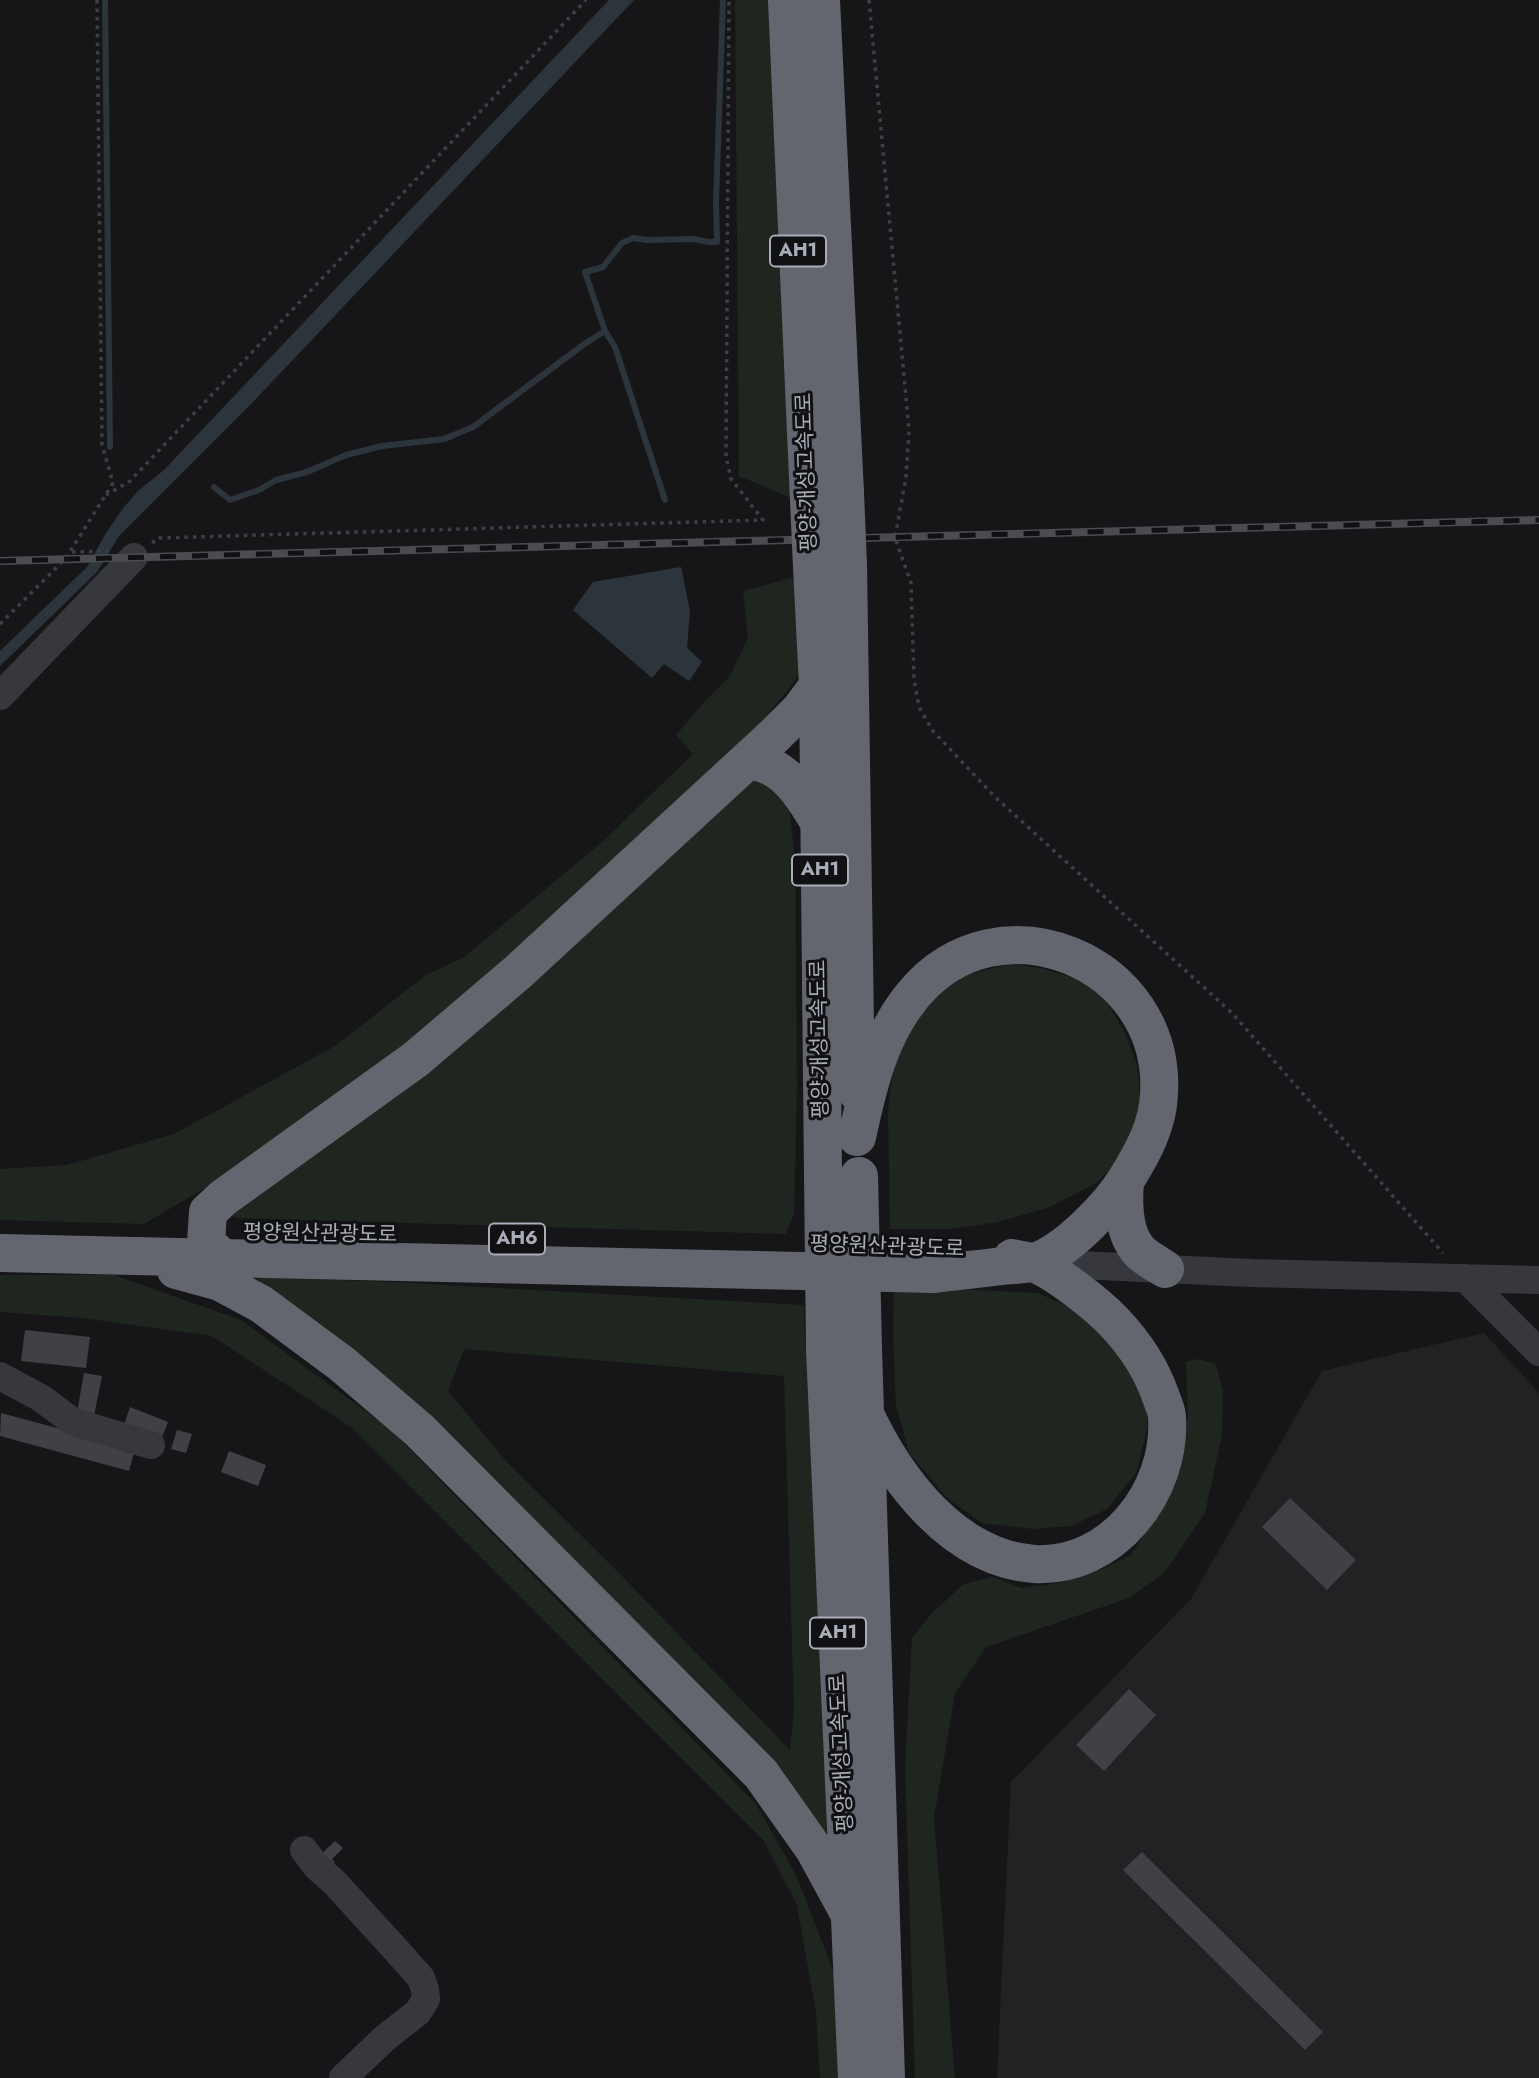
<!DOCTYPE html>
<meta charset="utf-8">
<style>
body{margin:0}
canvas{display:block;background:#161618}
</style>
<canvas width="1539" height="2078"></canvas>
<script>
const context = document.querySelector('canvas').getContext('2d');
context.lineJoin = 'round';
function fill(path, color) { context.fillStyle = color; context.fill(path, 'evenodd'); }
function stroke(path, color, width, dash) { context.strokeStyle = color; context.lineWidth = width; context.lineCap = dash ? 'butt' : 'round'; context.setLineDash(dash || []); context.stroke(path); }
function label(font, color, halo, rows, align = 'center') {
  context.font = font + ' Jost,"Noto Sans KR",sans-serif'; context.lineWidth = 6; context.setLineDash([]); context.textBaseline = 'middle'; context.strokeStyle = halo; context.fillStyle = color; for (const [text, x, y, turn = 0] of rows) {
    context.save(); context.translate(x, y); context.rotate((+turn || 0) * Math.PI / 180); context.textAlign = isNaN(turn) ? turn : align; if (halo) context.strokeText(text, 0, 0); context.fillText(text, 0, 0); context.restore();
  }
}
fill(new Path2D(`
 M 1484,1333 L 1539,1393 L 1539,2078 L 997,2078 L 1011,1782 L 1191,1599 L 1322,1371 Z`), '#222225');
fill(new Path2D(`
 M 735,0 L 771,0 L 791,498 L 739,476 Z
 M 795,577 L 803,670 L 743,747 L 396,1058 L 267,1151 L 144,1224 L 0,1220 L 0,1169 L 67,1165 L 174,1134 L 335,1046 L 426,975 L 463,958 L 601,843 L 693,754 L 676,735 L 708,698 L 730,676 L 748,638 L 743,591 Z
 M 762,778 L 789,808 L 795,856 L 797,1085 L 794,1214 L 786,1234 L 234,1218 L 229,1210 L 746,779 Z
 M 1009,964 L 1041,968 L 1087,982 L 1105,999 L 1124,1031 L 1137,1065 L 1140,1100 L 1134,1141 L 1098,1182 L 1050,1207 L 998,1222 L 952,1229 L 890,1229 L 888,1110 L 895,1051 L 920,1006 L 963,976 Z
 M 0,1275 L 114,1275 L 241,1320 L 390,1429 L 756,1804 L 797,1877 L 834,1973 L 840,2078 L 820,2078 L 816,2013 L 797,1905 L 764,1841 L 351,1427 L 212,1336 L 83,1318 L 0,1312 Z
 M 256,1277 L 391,1282 L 804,1305 L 805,1350 L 817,1350 L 828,1832 L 815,1830 ZM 464,1349 L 784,1376 L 794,1711 L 790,1750 L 617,1571 L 505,1460 L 448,1391 Z
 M 894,1286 L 1038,1293 L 1080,1312 L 1146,1383 L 1148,1425 L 1136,1473 L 1107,1509 L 1071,1526 L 1033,1529 L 982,1523 L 947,1498 L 909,1453 L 896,1404 L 893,1337 Z
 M 1198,1359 L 1216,1364 L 1223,1393 L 1222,1435 L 1205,1513 L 1164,1573 L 1129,1598 L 986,1647 L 955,1693 L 934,1818 L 955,2078 L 915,2078 L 905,1767 L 912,1638 L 933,1612 L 964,1584 L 993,1577 L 1021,1588 L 1060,1583 L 1102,1569 L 1131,1555 L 1157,1514 L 1181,1469 L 1188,1415 L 1186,1362 Z`), '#1e261f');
fill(new Path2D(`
 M 609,0 L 634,0 L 252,403 L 119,536 L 97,572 L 0,666 L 0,651 L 87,567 L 106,533 L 124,507 L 138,491 L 164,470 Z
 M 681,567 L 690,611 L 687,648 L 702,662 L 689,681 L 664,664 L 652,678 L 573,610 L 593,582 Z`), '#2c353c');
stroke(new Path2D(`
 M 105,0 L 110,447
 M 214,487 L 230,500 L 259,490 L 276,480 L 307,472 L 346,455 L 382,446 L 444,439 L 473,427 L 583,345 L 605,331
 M 665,500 L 615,347 L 605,331 L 585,272 L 603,267 L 622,243 L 633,238 L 647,240 L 694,239 L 708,242 L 717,242 L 716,202 L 723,0`), '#2c353c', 6);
fill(new Path2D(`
 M 25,1330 L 90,1337 L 86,1368 L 21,1361 Z
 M 84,1373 L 102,1376 L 94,1416 L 77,1413 Z
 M 130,1407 L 168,1422 L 161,1440 L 124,1425 Z
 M 1,1413 L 135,1449 L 129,1471 L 0,1436 Z
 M 177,1430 L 192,1434 L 186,1453 L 171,1449 Z
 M 229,1451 L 266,1465 L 258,1486 L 221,1472 Z
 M 1290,1498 L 1356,1560 L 1327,1590 L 1262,1527 Z
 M 1129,1689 L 1156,1715 L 1104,1771 L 1076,1745 Z
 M 335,1841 L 343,1848 L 332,1859 L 335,1863 L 326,1872 L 315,1860 Z
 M 1142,1852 L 1323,2032 L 1305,2050 L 1123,1870 Z`), '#404145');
stroke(new Path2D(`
 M 869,0 L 909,430 L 906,477 L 895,538 L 911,583 L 914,680 L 919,707 L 933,731 L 995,797 L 1232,1013 L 1443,1253
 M 106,495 L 130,481 L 586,0
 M 152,543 L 159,538 L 763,520 L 731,479 L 726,456 L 729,0
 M 72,552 L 108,551
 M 0,624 L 66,558 L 113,483 L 102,445 L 97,0`), '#3d3f44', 3.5, [3.5, 5]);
stroke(new Path2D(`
 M 0,696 L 134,557
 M 1036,1263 L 1251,1273 L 1539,1280
 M 1465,1278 L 1539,1352
 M 0,1376 L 41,1398 L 73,1422 L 151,1445
 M 304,1850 L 317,1867 L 335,1883 L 397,1951 L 421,1978 L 425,1990 L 426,1999 L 418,2012 L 385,2038 L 343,2078`), '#37383d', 28);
stroke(new Path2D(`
 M 787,0 L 809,501
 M 821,0 L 845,493
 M 848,565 L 856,1091
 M 812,566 L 818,686 L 823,1175
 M 747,761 C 783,761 804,796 820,824
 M 1125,1182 C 1123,1206 1123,1235 1141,1253 C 1148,1259 1157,1264 1165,1269
 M 0,1253 L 934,1274 C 956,1271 979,1269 1002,1266 C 1012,1265 1024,1265 1034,1262 C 1066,1252 1110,1206 1127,1178 C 1143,1152 1158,1125 1159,1094 C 1167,962 999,891 913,995 C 879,1036 868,1086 857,1137
 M 224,1259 L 206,1243 L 208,1212 L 223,1198 L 416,1059 L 518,972 L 775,735 L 800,710 L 818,686
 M 176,1270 L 220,1282 L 261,1304 L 342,1364 L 419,1430 L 761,1774 L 814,1849 L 851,1917
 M 825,1349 L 857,2078
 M 863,1349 L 886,2078
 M 864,1412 C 895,1479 953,1558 1034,1564 C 1112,1569 1172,1491 1167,1417 C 1167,1411 1163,1403 1161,1397 C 1151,1368 1135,1344 1114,1322 C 1098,1305 1055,1271 1033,1263 C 1027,1260 1019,1260 1012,1258`), '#63666e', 38);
const rail = new Path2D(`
 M 0,561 L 1539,520`);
stroke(rail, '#4a4c52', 8);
stroke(rail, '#111113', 5, [16]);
stroke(new Path2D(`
 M 845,493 L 848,565
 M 809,501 L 812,566
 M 823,1175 L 825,1349
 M 859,1176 L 863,1349`), '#63666e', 38);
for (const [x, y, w] of [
 [798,251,56],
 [820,870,56],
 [517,1239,56],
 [838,1633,56]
]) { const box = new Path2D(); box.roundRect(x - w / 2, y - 15.5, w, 31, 5); context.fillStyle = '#111113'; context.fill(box); stroke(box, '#a8adb8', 2); }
label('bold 19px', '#a8adb8', null, [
 ["AH1",798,251],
 ["AH1",820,870],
 ["AH6",517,1239],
 ["AH1",838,1633]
]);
label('21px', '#a8adb8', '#111113', [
 ["평양-개성고속도로",808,472,-92],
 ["평양-개성고속도로",821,1039,-91],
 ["평양원산관광도로",320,1235,1],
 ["평양원산관광도로",887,1248,2],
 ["평양-개성고속도로",843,1753,-93]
]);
</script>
